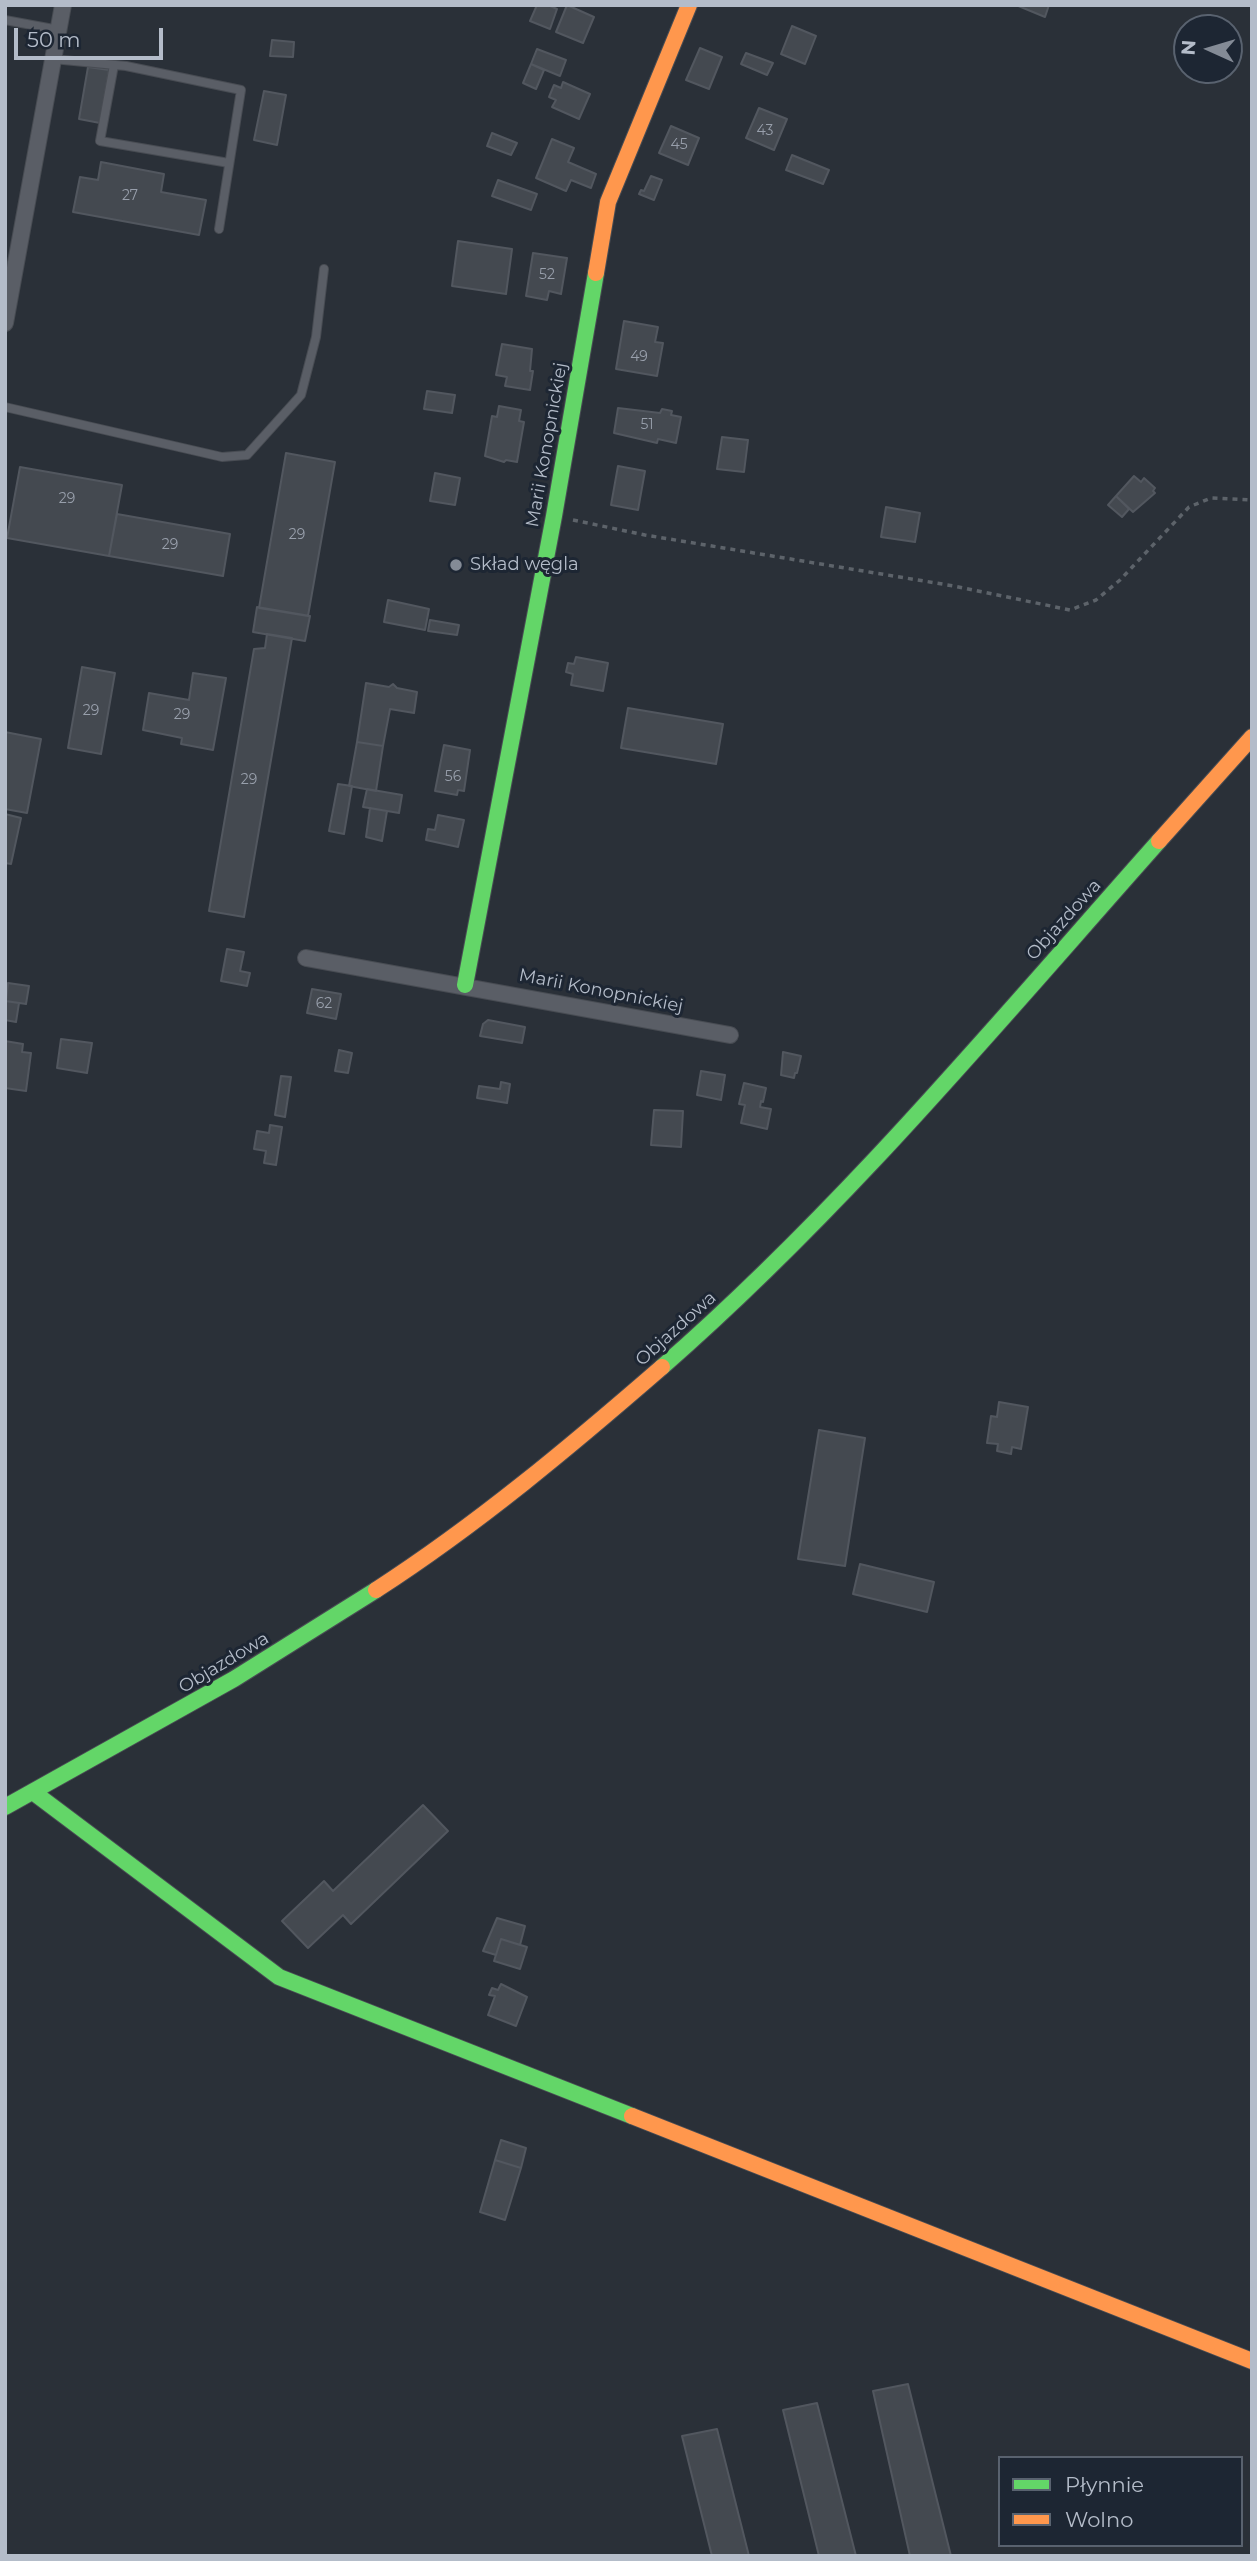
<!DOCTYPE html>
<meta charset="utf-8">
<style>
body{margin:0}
#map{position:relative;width:1257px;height:2561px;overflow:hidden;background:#2a3038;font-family:Montserrat,sans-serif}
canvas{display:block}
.frame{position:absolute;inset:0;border:7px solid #b4bcc9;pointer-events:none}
.legend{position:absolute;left:998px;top:2456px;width:245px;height:91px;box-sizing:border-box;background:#1d2633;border:2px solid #59626f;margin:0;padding:9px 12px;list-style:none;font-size:21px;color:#b4bcc9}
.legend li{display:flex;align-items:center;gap:14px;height:35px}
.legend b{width:35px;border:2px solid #59626f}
.north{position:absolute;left:1173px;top:14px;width:70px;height:70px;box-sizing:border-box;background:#1d2633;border:2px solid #59626f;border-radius:50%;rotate:274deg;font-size:19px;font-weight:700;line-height:28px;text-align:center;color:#b4bcc9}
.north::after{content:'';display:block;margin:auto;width:24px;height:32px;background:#848b96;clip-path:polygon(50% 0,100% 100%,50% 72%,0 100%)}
.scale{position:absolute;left:14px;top:28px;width:149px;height:32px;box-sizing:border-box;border:4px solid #b4bcc9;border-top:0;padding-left:9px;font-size:21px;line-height:24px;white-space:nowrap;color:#b4bcc9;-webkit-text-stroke:5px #1d2633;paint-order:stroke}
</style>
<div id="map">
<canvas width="1257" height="2561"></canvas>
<div class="frame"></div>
<ul class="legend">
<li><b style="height:9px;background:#63d668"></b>Płynnie</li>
<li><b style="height:9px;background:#ff974d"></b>Wolno</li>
</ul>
<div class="north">N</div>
<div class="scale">50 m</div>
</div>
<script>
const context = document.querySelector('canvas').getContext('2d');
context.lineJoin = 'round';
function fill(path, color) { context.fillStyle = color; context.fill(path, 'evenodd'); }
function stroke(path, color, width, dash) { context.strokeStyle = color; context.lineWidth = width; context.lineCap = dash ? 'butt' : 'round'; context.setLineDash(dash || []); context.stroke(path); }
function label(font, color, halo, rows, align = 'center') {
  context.font = font + ' Montserrat,sans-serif'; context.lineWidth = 6; context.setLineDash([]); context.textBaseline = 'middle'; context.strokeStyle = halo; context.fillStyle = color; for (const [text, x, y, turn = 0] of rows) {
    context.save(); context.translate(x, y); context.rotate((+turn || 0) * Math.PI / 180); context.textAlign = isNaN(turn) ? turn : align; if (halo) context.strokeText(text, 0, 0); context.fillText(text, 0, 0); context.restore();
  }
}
const building = new Path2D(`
 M 537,5 L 548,5 L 557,9 L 550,29 L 530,21 Z
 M 567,5 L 594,17 L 583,43 L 556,32 Z
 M 1016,5 L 1049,5 L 1045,17 Z
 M 792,26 L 816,36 L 805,64 L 781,54 Z
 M 272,40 L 294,42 L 293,57 L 270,56 Z
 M 700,48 L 722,57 L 709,89 L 686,80 Z
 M 537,49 L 566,60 L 560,76 L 531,64 Z
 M 746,53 L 773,63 L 767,75 L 741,64 Z
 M 531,64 L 544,70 L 536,89 L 523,83 Z
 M 88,67 L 109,70 L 100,123 L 79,119 Z
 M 563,82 L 590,94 L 579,119 L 552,107 L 556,100 L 549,97 L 554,85 L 561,88 Z
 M 264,91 L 286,95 L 277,145 L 254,140 Z
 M 759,108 L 787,119 L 774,150 L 746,138 Z
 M 671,126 L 699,138 L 688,165 L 659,153 Z
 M 492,133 L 517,143 L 511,155 L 487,146 Z
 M 552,139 L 574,148 L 568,162 L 596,174 L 591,188 L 571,180 L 566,191 L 536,178 Z
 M 792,155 L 829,170 L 823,184 L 786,170 Z
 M 101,162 L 164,174 L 161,192 L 206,200 L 199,235 L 73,212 L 80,177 L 98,180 Z
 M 651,176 L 662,180 L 654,200 L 639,194 L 641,190 L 644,191 Z
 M 498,180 L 537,194 L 531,210 L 492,196 Z
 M 458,241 L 512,249 L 506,294 L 452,286 Z
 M 533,253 L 567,258 L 561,294 L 549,291 L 547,300 L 526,296 Z
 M 624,321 L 658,327 L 655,342 L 663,343 L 657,376 L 616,369 Z
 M 502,344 L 532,349 L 530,371 L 533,371 L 530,390 L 505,386 L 507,377 L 496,375 Z
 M 427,391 L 455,395 L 452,413 L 424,409 Z
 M 499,406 L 521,410 L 519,421 L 524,422 L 517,462 L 506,460 L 504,462 L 485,456 L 492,416 L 497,417 Z
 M 618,408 L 660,413 L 662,409 L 672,411 L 671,415 L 681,417 L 676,443 L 658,439 L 657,443 L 614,433 Z
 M 722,437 L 748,440 L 744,472 L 717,469 Z
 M 286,453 L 335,462 L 308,616 L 259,608 Z
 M 618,466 L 645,471 L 638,510 L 611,505 Z
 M 20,467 L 122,485 L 109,556 L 7,538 Z
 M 435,473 L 460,478 L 455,505 L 430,501 Z
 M 1134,476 L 1141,482 L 1144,478 L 1155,488 L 1153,491 L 1155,493 L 1133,512 L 1116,496 Z
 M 1116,496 L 1129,509 L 1122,517 L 1108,505 Z
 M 886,507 L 920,513 L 915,542 L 881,537 Z
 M 117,514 L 230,534 L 223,576 L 109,556 Z
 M 388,600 L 429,609 L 425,630 L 384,622 Z
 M 257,607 L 310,616 L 305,641 L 253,632 Z
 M 430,620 L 459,625 L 457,635 L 428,631 Z
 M 267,634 L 292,638 L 244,917 L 209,911 L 254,649 L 265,648 Z
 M 576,657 L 608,663 L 603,691 L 571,685 L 573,674 L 566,672 L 568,663 L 574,664 Z
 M 82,667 L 115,673 L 101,754 L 68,748 Z
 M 193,673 L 226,678 L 213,750 L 181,744 L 182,738 L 143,730 L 149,693 L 189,700 Z
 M 366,683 L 389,687 L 393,684 L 397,688 L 417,692 L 414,713 L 390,709 L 383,746 L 357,742 Z
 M 628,708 L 723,724 L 716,764 L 621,748 Z
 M 5,732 L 41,739 L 27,813 L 5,809 Z
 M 357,742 L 383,746 L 376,791 L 349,786 Z
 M 444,745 L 470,750 L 464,791 L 458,790 L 457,795 L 435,791 Z
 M 338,784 L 352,786 L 344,834 L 329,831 Z
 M 367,789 L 402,795 L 399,813 L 363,807 Z
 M 370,808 L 387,811 L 382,841 L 366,837 Z
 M 5,814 L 21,818 L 11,864 L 5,863 Z
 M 438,815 L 464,820 L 458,847 L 426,840 L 428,829 L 435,830 Z
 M 227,949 L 244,952 L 240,971 L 250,973 L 247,986 L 221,981 Z
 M 8,983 L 29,986 L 26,1004 L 6,1001 Z
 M 312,989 L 341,994 L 336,1019 L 307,1013 Z
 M 5,1001 L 19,1003 L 16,1022 L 5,1020 Z
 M 488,1020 L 525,1027 L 522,1043 L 480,1036 L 483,1024 Z
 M 61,1039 L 92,1043 L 87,1073 L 57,1068 Z
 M 5,1041 L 23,1044 L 22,1052 L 31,1053 L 26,1091 L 5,1088 Z
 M 339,1050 L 352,1053 L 348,1073 L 335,1071 Z
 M 783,1052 L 801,1056 L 797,1073 L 795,1073 L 794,1078 L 781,1075 Z
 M 701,1071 L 725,1075 L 721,1100 L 697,1095 Z
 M 281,1076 L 291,1077 L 285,1117 L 275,1115 Z
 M 501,1082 L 510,1084 L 507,1103 L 477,1098 L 479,1086 L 500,1089 Z
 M 744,1083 L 766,1088 L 763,1102 L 761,1101 L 760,1107 L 771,1109 L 767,1129 L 741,1123 L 745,1105 L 739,1104 Z
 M 654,1110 L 683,1111 L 681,1147 L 651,1145 Z
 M 270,1125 L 282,1127 L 276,1165 L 264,1163 L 266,1151 L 254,1149 L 257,1131 L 269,1133 Z
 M 999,1402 L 1028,1407 L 1021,1449 L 1012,1447 L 1011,1454 L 997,1451 L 998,1444 L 987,1443 L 991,1416 L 997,1417 Z
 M 819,1430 L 865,1438 L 845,1566 L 798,1559 Z
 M 860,1564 L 934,1582 L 927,1612 L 853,1594 Z
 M 423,1805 L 448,1831 L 351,1924 L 343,1915 L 308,1948 L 282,1921 L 324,1881 L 333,1891 Z
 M 497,1918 L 525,1926 L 520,1945 L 501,1939 L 496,1955 L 483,1951 Z
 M 501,1939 L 527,1947 L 520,1969 L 494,1961 Z
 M 501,1984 L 527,1997 L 516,2026 L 488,2015 L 495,1996 L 489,1995 L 492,1988 L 498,1990 Z
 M 501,2140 L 526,2148 L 521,2168 L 495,2160 Z
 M 495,2160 L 521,2168 L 505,2220 L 480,2212 Z
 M 908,2384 L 951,2556 L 910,2556 L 873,2391 Z
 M 817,2403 L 856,2556 L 819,2556 L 783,2410 Z
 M 717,2429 L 749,2556 L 712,2556 L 682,2436 Z`);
fill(building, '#444950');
stroke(building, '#52575f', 2);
const lane = new Path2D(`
 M 5,20 L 59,30
 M 53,59 L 126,66 L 241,90 L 219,229
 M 114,65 L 100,141 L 229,163
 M 5,407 L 222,457 L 247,455 L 301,395 L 316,337 L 324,269`);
const street = new Path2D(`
 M 5,323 L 63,5
 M 306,958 L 730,1035`);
const fast = new Path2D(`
 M 465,985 L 554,516 L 596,273
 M 662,1367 C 844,1208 999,1021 1159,841
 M 33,1792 L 279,1977 L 632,2116
 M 5,1807 L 234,1679 L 376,1590`);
const slow = new Path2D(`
 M 596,273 L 608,202 L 689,5
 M 1159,841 L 1252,737
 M 376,1590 C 478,1524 571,1446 662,1367
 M 632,2116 L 1252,2361`);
stroke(lane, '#484c53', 10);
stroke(street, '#484c53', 18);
stroke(fast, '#484c53', 18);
stroke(slow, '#484c53', 18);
stroke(new Path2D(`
 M 573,520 L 645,535 L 954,586 L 1070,610 L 1096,600 L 1120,580 L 1189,507 L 1211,498 L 1252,500`), '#5d636a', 3.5, [5, 5]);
stroke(lane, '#5a5e66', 8);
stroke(street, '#5a5e66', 16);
stroke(fast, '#63d668', 16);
stroke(slow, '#ff974d', 16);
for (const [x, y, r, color] of [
 [456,565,7,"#848b96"]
]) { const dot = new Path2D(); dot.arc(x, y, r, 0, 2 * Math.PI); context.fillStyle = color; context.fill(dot); stroke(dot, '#1d2633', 2.5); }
label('14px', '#989fab', null, [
 ["43",765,131],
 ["45",679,145],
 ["27",130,196],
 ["52",547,275],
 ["49",639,357],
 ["51",647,425],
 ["29",67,499],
 ["29",297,535],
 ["29",170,545],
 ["29",91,711],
 ["29",182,715],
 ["56",453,777],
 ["29",249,780],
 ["62",324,1004]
]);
label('18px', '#b4bcc9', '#1d2633', [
 ["Marii Konopnickiej",547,445,-80],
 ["Objazdowa",1064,920,-48],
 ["Marii Konopnickiej",601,991,11],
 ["Objazdowa",676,1329,-42],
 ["Objazdowa",224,1663,-31]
]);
label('18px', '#b4bcc9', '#1d2633', [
 ["Skład węgla",470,565]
], 'left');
</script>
